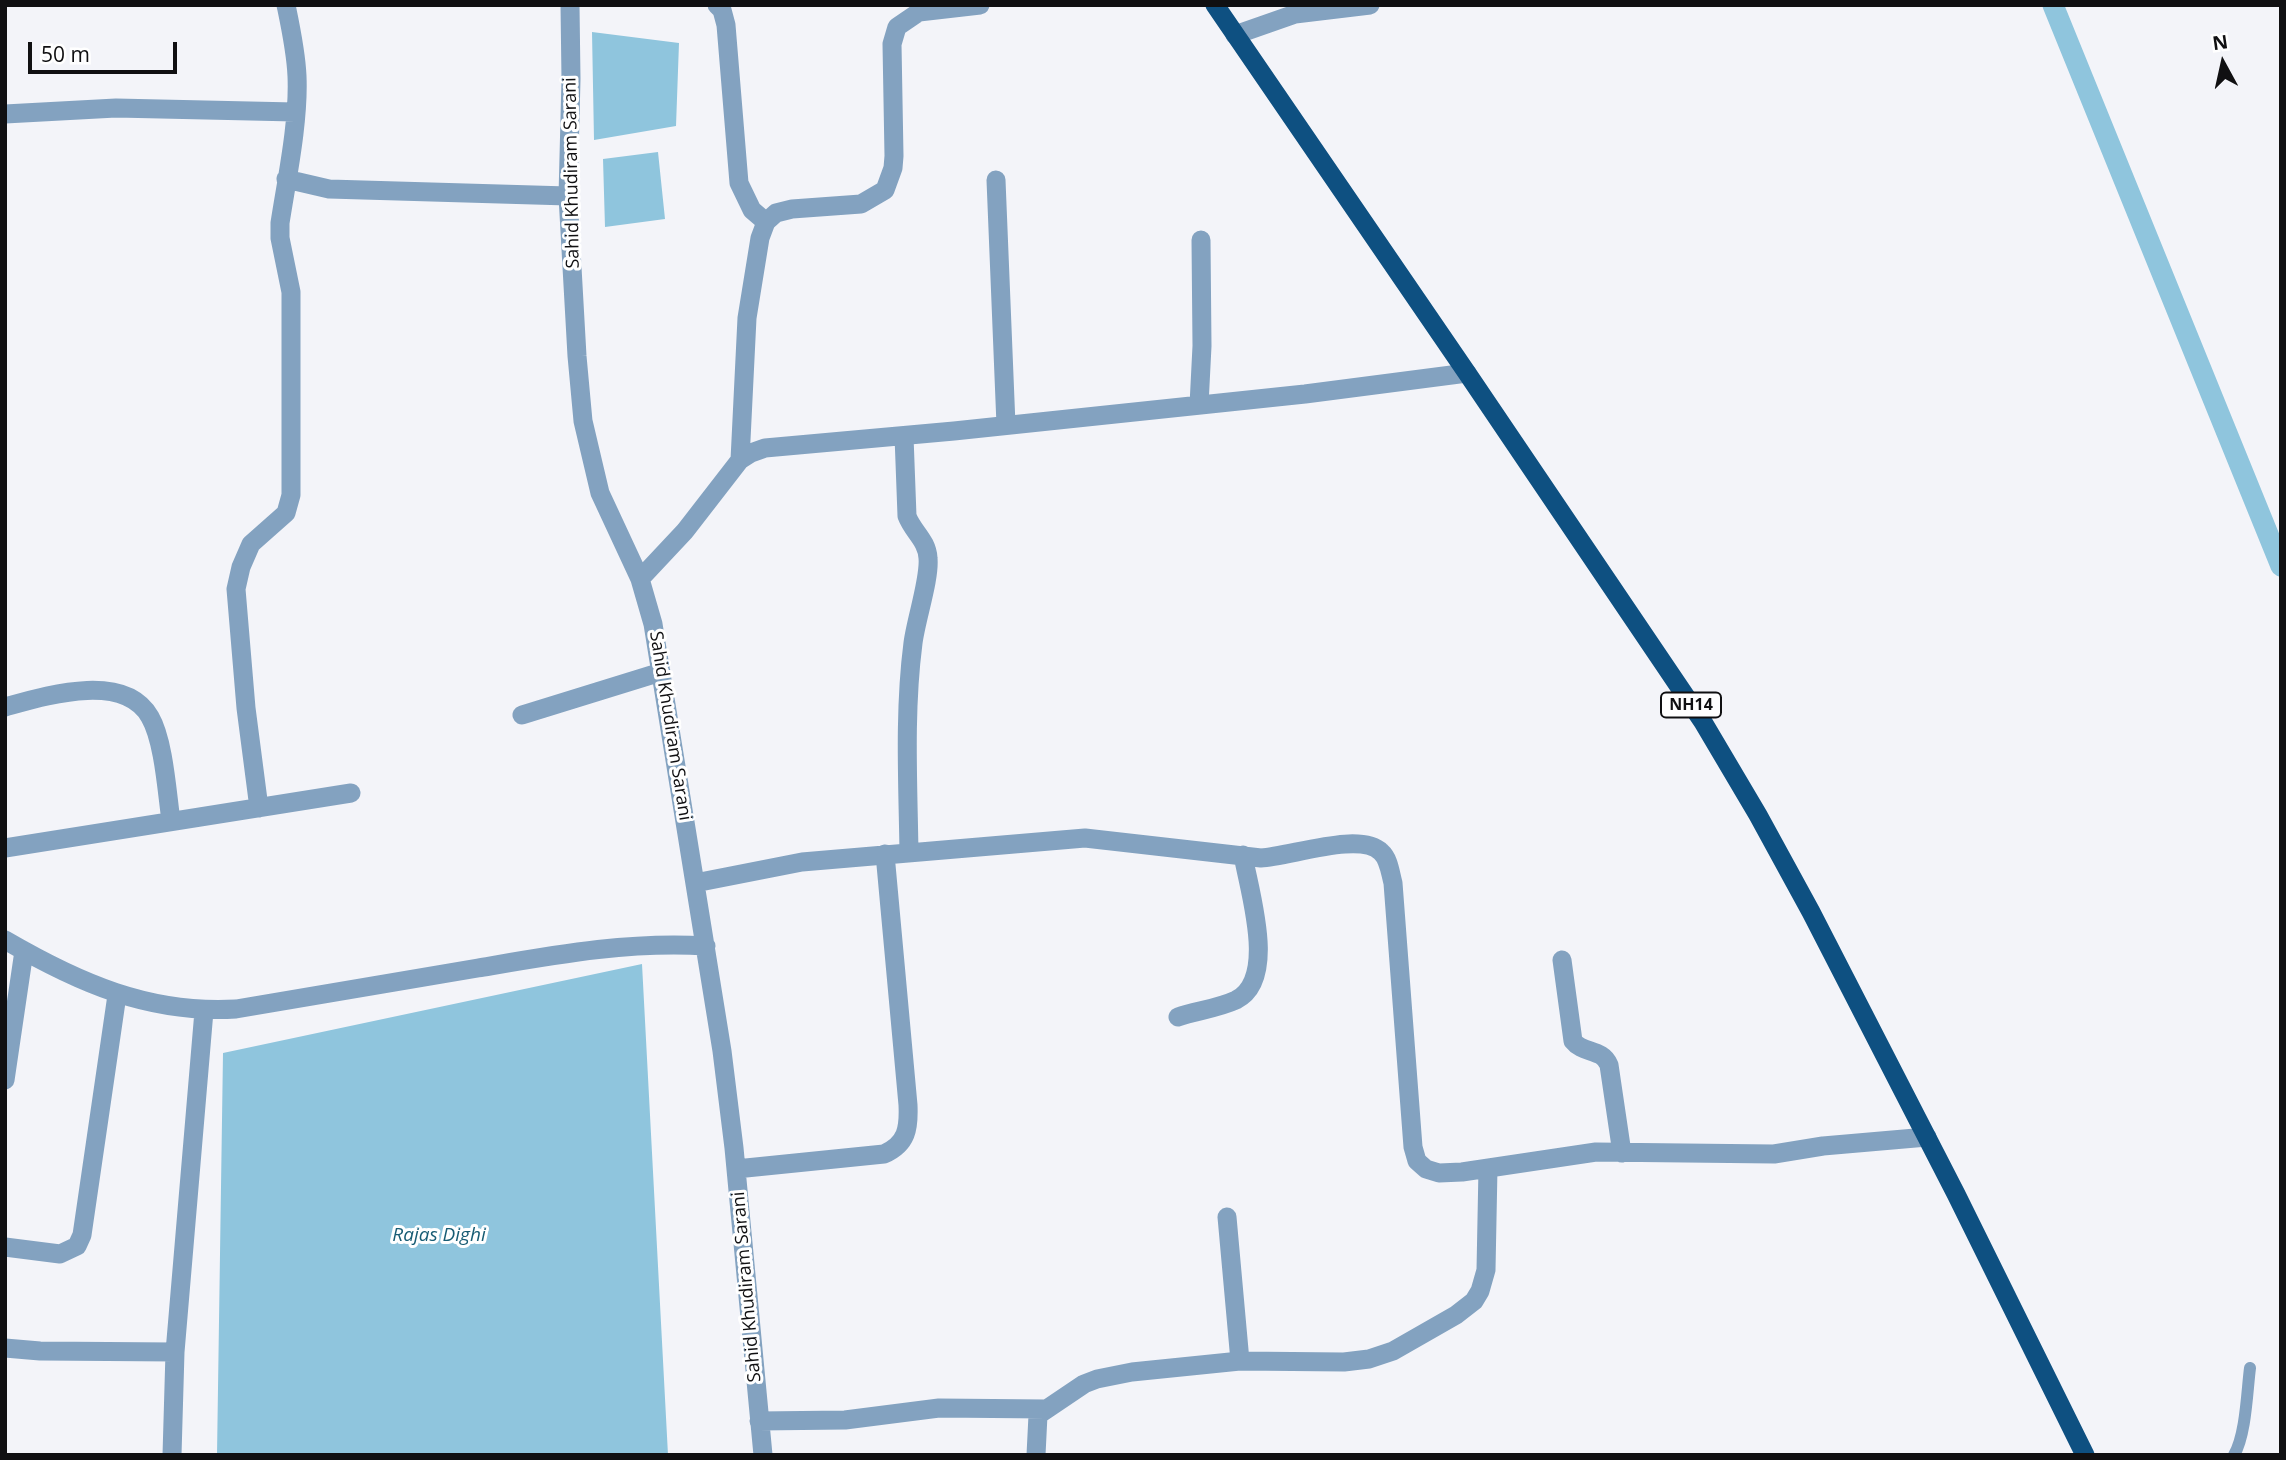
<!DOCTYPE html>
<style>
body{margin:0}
#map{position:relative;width:2286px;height:1460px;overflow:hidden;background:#f3f4f9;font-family:"Open Sans",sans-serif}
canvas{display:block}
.frame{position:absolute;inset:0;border:7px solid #101012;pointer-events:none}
.north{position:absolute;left:2188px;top:28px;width:70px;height:70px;-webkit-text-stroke:5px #fff;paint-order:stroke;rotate:352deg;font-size:19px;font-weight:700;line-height:28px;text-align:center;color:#101012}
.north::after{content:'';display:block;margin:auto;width:24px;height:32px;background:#101012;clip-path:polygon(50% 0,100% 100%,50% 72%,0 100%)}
.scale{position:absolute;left:28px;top:42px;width:149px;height:32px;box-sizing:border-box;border:4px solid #101012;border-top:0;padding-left:9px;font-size:21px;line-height:24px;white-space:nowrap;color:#101012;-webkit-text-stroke:5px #fff;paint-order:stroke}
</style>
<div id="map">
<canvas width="2286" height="1460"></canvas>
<div class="frame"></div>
<div class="north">N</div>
<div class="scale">50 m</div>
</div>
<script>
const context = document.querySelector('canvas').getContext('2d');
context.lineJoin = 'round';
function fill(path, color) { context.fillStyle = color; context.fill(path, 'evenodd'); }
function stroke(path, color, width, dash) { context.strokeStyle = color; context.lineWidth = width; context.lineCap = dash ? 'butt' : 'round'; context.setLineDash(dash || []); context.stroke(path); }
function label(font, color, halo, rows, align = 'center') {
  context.font = font + ' "Open Sans",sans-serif'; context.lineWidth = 6; context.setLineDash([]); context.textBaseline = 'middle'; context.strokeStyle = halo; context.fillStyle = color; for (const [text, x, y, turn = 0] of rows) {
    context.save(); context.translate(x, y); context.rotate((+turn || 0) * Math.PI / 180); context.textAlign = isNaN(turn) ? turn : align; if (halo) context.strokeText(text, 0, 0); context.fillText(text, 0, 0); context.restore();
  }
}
fill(new Path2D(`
 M 592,32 L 679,43 L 676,126 L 594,140 Z
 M 658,152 L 665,219 L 605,227 L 603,159 Z
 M 642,964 L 668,1455 L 217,1455 L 223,1053 Z`), '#8fc5dd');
stroke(new Path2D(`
 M 2053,5 L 2281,566`), '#8fc5dd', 21);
stroke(new Path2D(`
 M 2234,1455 C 2246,1435 2247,1391 2250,1368`), '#83a2c0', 12);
stroke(new Path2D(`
 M 570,5 L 571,79 L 568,196 L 577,356 L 583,421 L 600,493 L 640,579 L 653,624 L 722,1051 L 734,1148 L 763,1455
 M 717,5 L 722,10 L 726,25 L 739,183 L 752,210 L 766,222
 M 1235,35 L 1295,14 L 1370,5
 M 5,114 L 116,108 L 295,112
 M 286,179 L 329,189 L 568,196
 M 996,180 L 1006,425
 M 1199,405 L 1202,346 L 1201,240
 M 904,436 L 907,516 C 913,532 927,540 928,558 C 930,579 916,619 913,643 C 904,713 908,783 909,853
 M 740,460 L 747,318 L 760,238 L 766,222 L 776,213 L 792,209 L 861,204 L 885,190 L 893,168 L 894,156 L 892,44 L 897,27 L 919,12 L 980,5
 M 640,579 L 685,531 L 740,460 L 751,453 L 765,448 L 954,431 L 1305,394 L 1467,373
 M 5,707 C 45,696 124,671 150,717 C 164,741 167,793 171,821
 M 522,715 L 661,672
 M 259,808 L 246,708 L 236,589 L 241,567 L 251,544 L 286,513 L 291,495 L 291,292 L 280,238 L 280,223 C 287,178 299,121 297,76 C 296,52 291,29 286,5
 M 5,848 L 351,793
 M 695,883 L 802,862 L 1085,838 L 1261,858 C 1289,857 1360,831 1381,852 C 1389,859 1390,872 1393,883 L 1413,1147 L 1417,1161 L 1426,1169 L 1439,1173 L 1462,1172 L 1596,1152 L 1774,1154 L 1823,1146 L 1927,1137
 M 5,940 C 79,983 149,1014 236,1009 C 317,995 397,982 478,968 C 554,955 629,941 706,946
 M 1562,960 L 1573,1041 C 1583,1054 1602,1048 1609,1065 L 1622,1153
 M 1178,1017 C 1196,1011 1219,1008 1236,1000 C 1278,979 1249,891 1243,855
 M 5,1080 L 24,951
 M 736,1169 L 884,1154 C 907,1144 909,1128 908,1105 L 885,854
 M 1227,1217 L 1240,1361
 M 5,1247 L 60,1254 L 77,1246 L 82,1235 L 117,995
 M 5,1348 L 40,1351 L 175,1352
 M 759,1421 L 845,1420 L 939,1408 L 1046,1409
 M 172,1455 L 175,1352 L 204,1011
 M 1036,1455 L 1038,1415 L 1084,1384 L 1097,1379 L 1132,1372 L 1240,1361 L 1344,1362 L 1369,1359 L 1393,1351 L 1456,1315 L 1474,1301 L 1480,1291 L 1486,1270 L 1488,1168`), '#83a2c0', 19);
stroke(new Path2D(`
 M 1215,5 L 1467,373 L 1703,722 L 1758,815 L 1811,912 L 1956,1194 L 2085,1455`), '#0e5081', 19);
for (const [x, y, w] of [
 [1691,705,60]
]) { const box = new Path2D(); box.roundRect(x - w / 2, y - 12.5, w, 25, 5); context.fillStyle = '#fff'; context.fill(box); stroke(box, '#101012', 2); }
label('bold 16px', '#101012', null, [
 ["NH14",1691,705]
]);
label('18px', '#101012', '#fff', [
 ["Sahid Khudiram Sarani",572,173,-91],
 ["Sahid Khudiram Sarani",670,726,81],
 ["Sahid Khudiram Sarani",747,1287,-95]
]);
label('italic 19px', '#175c74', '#fff', [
 ["Rajas Dighi",439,1236]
]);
</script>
